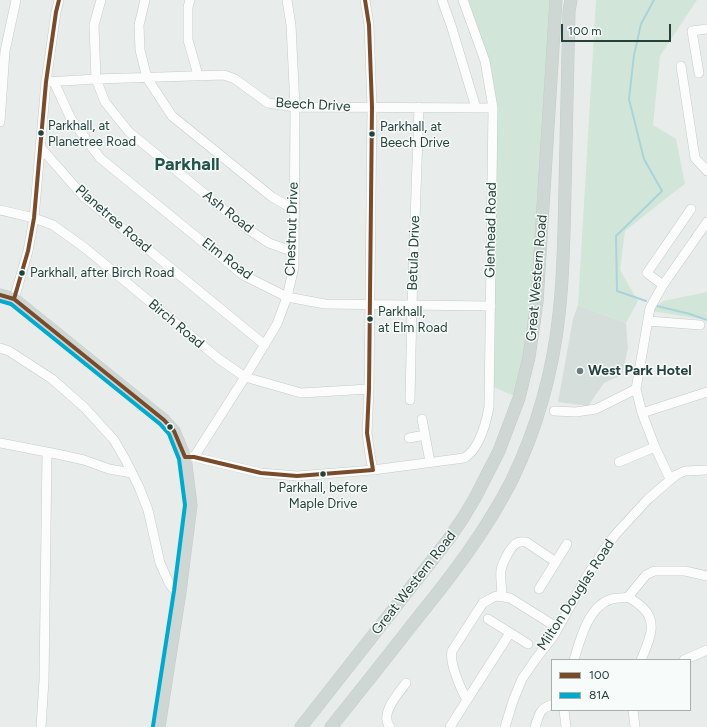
<!DOCTYPE html>
<style>
body{margin:0}
#map{position:relative;width:707px;height:727px;overflow:hidden;background:#e8edeb;font-family:Figtree,sans-serif}
canvas{display:block}
.legend{position:absolute;left:551px;top:659px;width:140px;height:52px;box-sizing:border-box;background:#f7fbf9;border:1px solid #a3b1ad;margin:0;padding:5px 7px;list-style:none;font-size:12px;color:#24423a}
.legend li{display:flex;align-items:center;gap:8px;height:20px}
.legend b{width:20px;border:1px solid #a3b1ad}
.scale{position:absolute;left:561px;top:24px;width:110px;height:18px;box-sizing:border-box;border:2px solid #24423a;border-top:0;padding-left:5px;font-size:12px;line-height:14px;white-space:nowrap;color:#24423a;-webkit-text-stroke:3px #f7fbf9;paint-order:stroke}
</style>
<div id="map">
<canvas width="707" height="727"></canvas>
<ul class="legend">
<li><b style="height:5px;background:#7a4b2a"></b>100</li>
<li><b style="height:5px;background:#00a9ce"></b>81A</li>
</ul>
<div class="scale">100 m</div>
</div>
<script>
const context = document.querySelector('canvas').getContext('2d');
context.lineJoin = 'round';
function fill(path, color) { context.fillStyle = color; context.fill(path, 'evenodd'); }
function stroke(path, color, width, dash) { context.strokeStyle = color; context.lineWidth = width; context.lineCap = dash ? 'butt' : 'round'; context.setLineDash(dash || []); context.stroke(path); }
function label(font, color, halo, rows, align = 'center') {
  context.font = font + ' Figtree,sans-serif'; context.lineWidth = 3; context.setLineDash([]); context.textBaseline = 'middle'; context.strokeStyle = halo; context.fillStyle = color; for (const [text, x, y, turn = 0] of rows) {
    context.save(); context.translate(x, y); context.rotate((+turn || 0) * Math.PI / 180); context.textAlign = isNaN(turn) ? turn : align; if (halo) context.strokeText(text, 0, 0); context.fillText(text, 0, 0); context.restore();
  }
}
fill(new Path2D(`
 M 578,305 L 626,323 L 628,348 L 622,375 L 604,383 L 588,406 L 558,402 L 573,319 Z`), '#d6dedb');
fill(new Path2D(`
 M 463,0 L 556,0 L 537,302 L 519,398 L 489,385 L 493,108 L 485,61 Z
 M 596,0 L 697,0 L 660,56 L 653,125 L 676,139 L 685,184 L 669,196 L 625,231 L 620,270 L 638,301 L 626,323 L 578,305 Z
 M 707,292 L 707,320 L 652,311 L 663,301 Z`), '#d1e6d8');
stroke(new Path2D(`
 M 646,301 L 617,291 L 616,236 L 662,191 L 644,159 L 629,99 L 634,55 L 641,24 L 654,0
 M 657,306 L 690,314 L 707,320`), '#a9d4db', 2);
const minor = new Path2D(`
 M 101,0 L 94,25 L 96,79 L 105,102 L 129,132 L 249,230 L 269,243 L 294,252
 M 145,0 L 139,25 L 140,50 L 147,78 L 172,116 L 272,197 L 295,210
 M 190,0 L 188,7 L 188,40 L 198,75
 M 365,0 L 369,25 L 372,107 L 369,389 L 367,433 L 370,455 L 373,470
 M 442,0 L 451,25 L 476,108
 M 681,66 L 695,158 L 707,171
 M 699,73 L 692,31 L 707,29
 M 46,82 L 96,79 L 224,75 L 235,79 L 268,103 L 295,107 L 493,108
 M 54,82 L 71,119 L 100,158 L 243,275 L 287,297 L 325,304 L 491,306
 M 0,122 L 5,51 L 16,0
 M 41,148 L 84,197 L 265,345
 M 0,210 L 34,218 L 53,225 L 85,248 L 219,359 L 245,377 L 301,393 L 369,389
 M 663,285 L 647,273 L 691,209
 M 14,299 L 28,251 L 34,218 L 46,82 L 56,12 L 59,0
 M 648,321 L 700,325
 M 0,348 L 9,351 L 52,379 L 85,408 L 114,440 L 125,459 L 139,487 L 148,510 L 160,563 L 169,583 L 179,596
 M 410,400 L 412,305 L 419,107
 M 554,411 L 576,412 L 596,409 L 636,389
 M 642,413 L 707,392
 M 422,419 L 430,462
 M 409,438 L 425,435
 M 0,443 L 57,454 L 84,460 L 109,469 L 132,473
 M 185,457 L 194,457 L 261,473 L 297,476 L 373,470 L 464,458 C 480,449 486,423 489,407 L 493,108 L 485,61 L 463,0
 M 194,457 L 245,377 L 277,324 L 287,297 L 294,267 L 295,107 L 291,25 L 287,0
 M 619,462 L 655,447
 M 670,479 L 655,447 L 642,413 L 636,389 L 650,308 L 663,285 L 707,222
 M 539,589 L 567,544
 M 502,596 C 502,588 500,579 501,570 C 502,564 511,545 517,543 C 520,541 523,542 526,542 L 556,562
 M 628,597 L 646,575 L 654,571 L 685,571 L 707,576
 M 628,597 C 633,600 639,604 643,608 C 659,623 648,643 641,660
 M 488,619 L 528,644
 M 574,660 C 580,640 588,608 609,600 C 615,597 622,599 628,597
 M 684,660 L 707,650
 M 467,700 L 510,633
 M 564,710 L 566,727
 M 633,710 L 635,727
 M 41,727 L 44,680 L 47,452
 M 390,727 C 379,714 398,694 406,683
 M 450,727 L 467,700 C 461,690 449,662 452,651 L 477,612 L 483,603 L 490,599 L 496,596 L 510,598 L 558,628
 M 505,727 L 513,701 L 522,679 L 535,660 L 553,637 L 587,576 L 604,550 L 615,535 L 648,499 L 676,475 L 685,471 L 707,470
 M 535,727 C 539,716 539,708 552,705`);
const major = new Path2D(`
 M 0,295 L 14,299 L 164,420 L 174,431 L 185,457 L 191,505 L 180,592 L 159,727
 M 301,727 L 448,540 L 463,518 L 475,498 L 499,451 L 519,398 L 529,357 L 537,302 L 556,0
 M 331,727 C 361,690 390,653 419,616 C 454,573 487,529 512,480 C 537,428 553,371 559,314 C 564,272 564,230 565,188 C 566,129 568,70 569,11 L 571,0`);
stroke(minor, '#c5cac8', 10);
stroke(major, '#c3ccc9', 13);
stroke(minor, '#fcfcfc', 9);
stroke(major, '#cfd7d5', 12);
stroke(new Path2D(`
 M 365,0 L 369,25 L 372,107 L 369,389 L 367,433 L 373,470
 M 0,295 L 14,299 L 164,420 L 174,431 L 185,457
 M 14,299 L 28,251 L 34,218 L 46,82 L 56,12 L 59,0
 M 185,457 L 194,457 L 261,473 L 297,476 L 373,470`), '#7a4b2a', 4);
stroke(new Path2D(`
 M 0,301 L 11,304 L 160,424 L 169,434 L 179,459 L 185,505 L 174,591 L 153,726`), '#00a9ce', 4);
for (const [x, y, r, color] of [
 [41,133,3.5,"#24423a"],
 [372,134,3.5,"#24423a"],
 [22,273,3.5,"#24423a"],
 [370,319,3.5,"#24423a"],
 [580,371,4,"#697e78"],
 [170,427,3.5,"#24423a"],
 [323,474,3.5,"#24423a"]
]) { const dot = new Path2D(); dot.arc(x, y, r, 0, 2 * Math.PI); context.fillStyle = color; context.fill(dot); stroke(dot, '#f7fbf9', 1.5); }
label('13px', '#24423a', '#f7fbf9', [
 ["Parkhall, at",48,126],
 ["Planetree Road",48,142],
 ["Parkhall, at",380,127],
 ["Beech Drive",380,143],
 ["Parkhall, after Birch Road",30,273],
 ["Parkhall,",378,312],
 ["at Elm Road",378,328],
 ["Parkhall, before",323,488,"center"],
 ["Maple Drive",323,504,"center"]
], 'left');
label('14px', '#24423a', '#f7fbf9', [
 ["Beech Drive",313,105,3],
 ["Ash Road",228,212,38],
 ["Planetree Road",113,219,41],
 ["Chestnut Drive",292,229,-88],
 ["Glenhead Road",491,230,-89],
 ["Betula Drive",414,253,-88],
 ["Elm Road",227,259,37],
 ["Great Western Road",537,278,-85],
 ["Birch Road",176,324,40],
 ["Great Western Road",414,583,-52],
 ["Milton Douglas Road",576,595,-57]
]);
label('bold 14px', '#24423a', '#f7fbf9', [
 ["West Park Hotel",588,371]
], 'left');
label('bold 18px', '#1f5548', '#f7fbf9', [
 ["Parkhall",187,165]
]);
</script>
